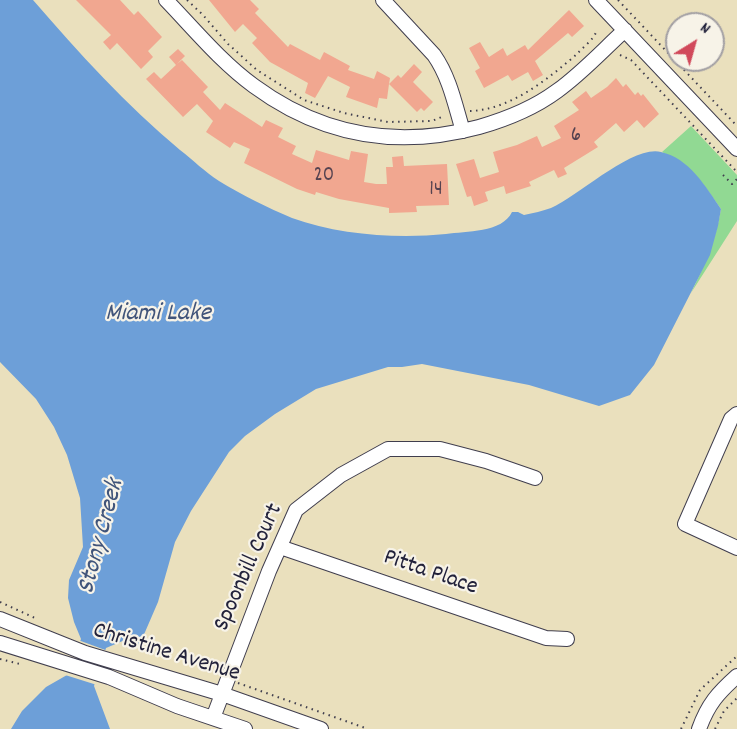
<!DOCTYPE html>
<style>
body{margin:0}
#map{position:relative;width:737px;height:729px;overflow:hidden;background:#eae0bd;font-family:Dekko,sans-serif}
canvas{display:block}
.north{position:absolute;left:665px;top:12px;width:60px;height:60px;box-sizing:border-box;background:#f7f3e8;border:2px solid #a29fa3;border-radius:50%;rotate:37deg;font-size:16px;font-weight:700;line-height:24px;text-align:center;color:#22223b}
.north::after{content:'';display:block;margin:auto;width:21px;height:27px;background:#d1495b;clip-path:polygon(50% 0,100% 100%,50% 72%,0 100%)}
</style>
<div id="map">
<canvas width="737" height="729"></canvas>
<div class="north">N</div>
</div>
<script>
const context = document.querySelector('canvas').getContext('2d');
context.lineJoin = 'round';
function fill(path, color) { context.fillStyle = color; context.fill(path, 'evenodd'); }
function stroke(path, color, width, dash) { context.strokeStyle = color; context.lineWidth = width; context.lineCap = dash ? 'butt' : 'round'; context.setLineDash(dash || []); context.stroke(path); }
function label(font, color, halo, rows, align = 'center') {
  context.font = font + ' Dekko,sans-serif'; context.lineWidth = 4.5; context.setLineDash([]); context.textBaseline = 'middle'; context.strokeStyle = halo; context.fillStyle = color; for (const [text, x, y, turn = 0] of rows) {
    context.save(); context.translate(x, y); context.rotate((+turn || 0) * Math.PI / 180); context.textAlign = isNaN(turn) ? turn : align; if (halo) context.strokeText(text, 0, 0); context.fillText(text, 0, 0); context.restore();
  }
}
fill(new Path2D(`
 M 691,126 L 737,175 L 737,221 L 691,293 C 705,265 716,239 721,209 C 703,183 691,166 662,152 Z`), '#91d993');
fill(new Path2D(`
 M 0,0 L 33,0 C 79,53 126,105 180,150 C 193,160 205,172 219,181 C 242,195 268,208 292,218 C 338,235 398,239 446,234 C 466,231 502,233 512,212 L 518,212 L 524,215 C 533,213 543,211 551,208 C 579,196 632,145 661,152 C 689,158 706,187 721,209 L 718,226 L 710,255 L 654,365 L 630,395 L 599,406 L 529,385 L 422,364 L 402,367 L 388,367 L 316,389 L 275,414 L 245,436 L 229,452 L 191,511 L 175,542 L 158,602 L 139,646 L 125,640 L 106,648 L 94,686 L 110,729 L 11,729 L 22,711 L 46,687 L 67,675 L 81,639 L 74,622 L 68,598 L 69,580 L 83,547 L 80,498 L 67,455 L 54,427 L 36,399 L 0,362 Z`), '#6d9fd8');
fill(new Path2D(`
 M 78,640 L 108,651 L 97,685 L 62,674 Z`), '#eae0bd');
fill(new Path2D(`
 M 76,0 L 120,0 L 134,15 L 138,11 L 162,37 L 148,51 L 153,57 L 141,69 L 117,43 L 110,50 L 103,42 L 111,35 Z
 M 209,0 L 250,0 L 259,9 L 255,13 L 288,47 L 290,44 L 320,60 L 324,52 L 350,66 L 348,70 L 374,79 L 377,71 L 390,78 L 389,84 L 398,75 L 401,78 L 414,64 L 422,72 L 413,82 L 433,102 L 424,111 L 421,108 L 417,112 L 389,84 L 387,99 L 379,98 L 377,108 L 346,97 L 350,87 L 328,76 L 315,98 L 305,93 L 308,83 L 270,62 L 252,43 L 257,38 L 243,24 L 235,32 Z
 M 569,10 L 584,26 L 572,37 L 568,33 L 535,61 L 543,75 L 533,81 L 528,72 L 512,81 L 508,75 L 484,88 L 475,71 L 480,68 L 469,48 L 480,42 L 489,57 L 503,48 L 507,56 L 525,45 L 528,50 Z
 M 178,49 L 185,56 L 177,64 L 182,60 L 208,87 L 203,92 L 220,110 L 225,103 L 262,127 L 266,120 L 283,128 L 278,137 L 296,146 L 292,154 L 312,163 L 316,150 L 349,160 L 351,151 L 368,154 L 364,182 L 376,184 L 387,184 L 386,167 L 393,167 L 392,157 L 403,156 L 404,166 L 447,164 L 449,205 L 416,206 L 417,212 L 389,213 L 389,208 L 339,199 L 316,192 L 315,195 L 297,189 L 244,163 L 250,149 L 234,142 L 230,148 L 206,132 L 213,121 L 197,104 L 183,117 L 146,79 L 154,72 L 161,79 L 176,65 L 169,57 Z
 M 616,78 L 623,87 L 626,84 L 635,95 L 638,92 L 641,96 L 643,94 L 659,114 L 644,128 L 637,120 L 624,132 L 616,123 L 594,142 L 598,147 L 564,168 L 567,174 L 558,178 L 554,170 L 529,182 L 531,186 L 506,194 L 504,186 L 485,192 L 488,201 L 474,206 L 471,196 L 467,197 L 456,164 L 474,159 L 480,178 L 499,172 L 493,152 L 517,145 L 537,136 L 542,147 L 561,138 L 554,126 L 579,110 L 572,102 L 586,91 L 591,98 L 607,87 Z`), '#f1a790');
const minor = new Path2D(`
 M 166,0 C 194,29 221,62 254,86 C 322,136 397,149 479,127 C 507,119 534,108 557,91 C 582,73 603,50 625,30
 M 383,0 L 434,55 C 450,78 455,105 463,131
 M 596,0 L 737,149
 M 737,414 L 731,419 L 685,524 L 737,548
 M 280,547 L 546,638 L 567,639
 M 0,619 L 85,653 L 222,694 L 321,729
 M 0,643 L 109,677 L 177,706 L 245,729
 M 213,718 L 269,571 L 296,510 L 341,475 L 388,449 L 440,449 L 486,461 L 535,478
 M 699,729 C 708,704 718,693 737,676`);
stroke(minor, '#403e4e', 16);
stroke(new Path2D(`
 M 187,0 L 203,15 L 228,44 L 257,70 L 304,100 L 344,113 L 388,122 L 432,121 L 444,116
 M 618,0 L 737,126
 M 620,55 L 631,60 L 737,172
 M 470,111 C 510,110 548,79 577,54 C 584,46 595,39 597,29
 M 723,175 L 732,184 L 737,179
 M 0,602 L 35,618
 M 0,659 L 20,664
 M 238,683 L 368,729
 M 681,729 L 700,690 L 737,656
 M 715,729 L 724,711 L 737,698`), '#403e4e', 2, [1.5, 4.5]);
stroke(minor, '#fff', 14);
label('21px', '#564350', null, [
 ["6",576,137],
 ["20",324,177],
 ["14",436,191]
]);
label('24px', '#22223b', '#f7f3e8', [
 ["Spoonbill Court",250,568,-66],
 ["Pitta Place",430,574,19],
 ["Christine Avenue",166,654,17]
]);
label('italic 26px', '#40547a', '#f7f3e8', [
 ["Miami Lake",158,315],
 ["Stony Creek",103,537,-75]
]);
</script>
